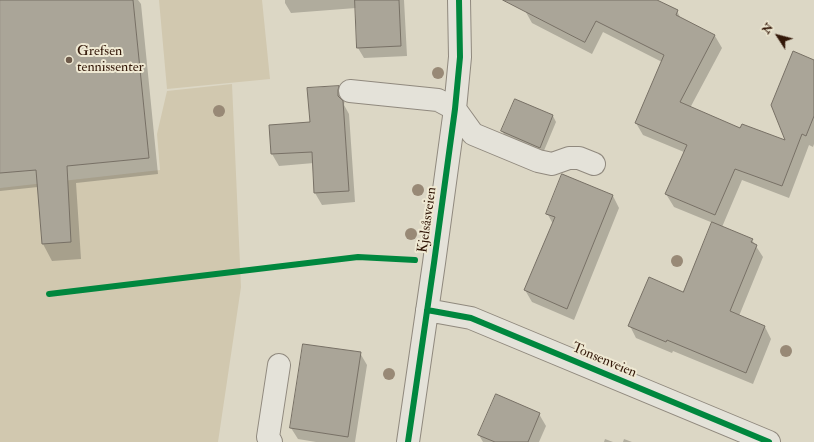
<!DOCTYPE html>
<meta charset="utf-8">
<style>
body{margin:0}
#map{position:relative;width:814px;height:442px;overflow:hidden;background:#dcd7c5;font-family:"IM FELL Double Pica",serif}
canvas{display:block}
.north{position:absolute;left:758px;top:16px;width:40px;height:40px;-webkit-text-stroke:3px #efe9d3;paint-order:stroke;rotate:306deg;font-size:11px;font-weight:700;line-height:16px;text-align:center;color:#331809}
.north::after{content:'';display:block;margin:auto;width:14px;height:18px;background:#331809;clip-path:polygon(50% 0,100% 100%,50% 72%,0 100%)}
</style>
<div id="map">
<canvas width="814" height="442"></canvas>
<div class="north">N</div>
</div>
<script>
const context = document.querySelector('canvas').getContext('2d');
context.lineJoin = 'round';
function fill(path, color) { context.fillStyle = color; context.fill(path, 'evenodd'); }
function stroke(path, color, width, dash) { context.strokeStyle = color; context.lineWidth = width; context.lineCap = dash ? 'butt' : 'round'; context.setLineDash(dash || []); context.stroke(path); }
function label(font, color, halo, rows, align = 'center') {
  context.font = font + ' "IM FELL Double Pica",serif'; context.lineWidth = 4; context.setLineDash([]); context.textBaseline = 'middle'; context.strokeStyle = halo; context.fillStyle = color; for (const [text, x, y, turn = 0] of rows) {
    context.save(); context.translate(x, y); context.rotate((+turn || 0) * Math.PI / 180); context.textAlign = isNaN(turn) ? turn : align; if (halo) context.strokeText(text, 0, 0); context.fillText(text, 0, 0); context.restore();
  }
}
fill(new Path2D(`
 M 159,0 L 262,0 L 270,79 L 167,89 Z
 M 232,84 L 241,287 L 218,442 L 0,442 L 0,188 L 160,170 L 157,134 L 167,91 Z`), '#d1c8af');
fill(new Path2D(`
 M 9,0 L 138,0 L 141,4 L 158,174 L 76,183 L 81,259 L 52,261 L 43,244 L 38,187 L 0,191 L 0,1 Z
 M 285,0 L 404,0 L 407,56 L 364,58 L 358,48 L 356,8 L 291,13 L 285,3 Z
 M 519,0 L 635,0 L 677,11 L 681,19 L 715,36 L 722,48 L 690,108 L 741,129 L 787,142 L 814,61 L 814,144 L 813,147 L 809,145 L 789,198 L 742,180 L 722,227 L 752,240 L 763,257 L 739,316 L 765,327 L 771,339 L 753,384 L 673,351 L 672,353 L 636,338 L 630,326 L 684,293 L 713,223 L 674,207 L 666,194 L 684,152 L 643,135 L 636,123 L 662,62 L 603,32 L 592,54 L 532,23 Z
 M 339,87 L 345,98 L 344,105 L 349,114 L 355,202 L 322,205 L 315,193 L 314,163 L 279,166 L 272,154 L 270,126 L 311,123 Z
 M 515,101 L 553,116 L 556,122 L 543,153 L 506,138 L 502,131 Z
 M 562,176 L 613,196 L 619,208 L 574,320 L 532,302 L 525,290 L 553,224 L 547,213 Z
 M 360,353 L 367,365 L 355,442 L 316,442 L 298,439 L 291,428 Z
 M 539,414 L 546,426 L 539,442 L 483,442 L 479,435 Z
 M 605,439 L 613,442 L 604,442 Z
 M 624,439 L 632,442 L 623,442 Z`), '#0003');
const building = new Path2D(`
 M 0,0 L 133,0 L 149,158 L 67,166 L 71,242 L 42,244 L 36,170 L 0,173 Z
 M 355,0 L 399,0 L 401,46 L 357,48 Z
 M 503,0 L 657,0 L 678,10 L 676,15 L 715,35 L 680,102 L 740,128 L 742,124 L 785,140 L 771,105 L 793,51 L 814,60 L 814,116 L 806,136 L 802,134 L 782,186 L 735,169 L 715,215 L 665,194 L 687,145 L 635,123 L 664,55 L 596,21 L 585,42 Z
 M 339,86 L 338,90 L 338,96 L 343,101 L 349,191 L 314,193 L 312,152 L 271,154 L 269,125 L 310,122 L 307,88 Z
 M 515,99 L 553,115 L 540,148 L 501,131 Z
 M 562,174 L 613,195 L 567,309 L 524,290 L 555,217 L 546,214 Z
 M 712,222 L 753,239 L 751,242 L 757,245 L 730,311 L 765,326 L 746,373 L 667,340 L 666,342 L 628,326 L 649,277 L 683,292 Z
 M 303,344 L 361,352 L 348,437 L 290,428 Z
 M 496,394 L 540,413 L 528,442 L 495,442 L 478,435 Z`);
fill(building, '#aaa598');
stroke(building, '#777065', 1);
const minor = new Path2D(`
 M 350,91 L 438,100 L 455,109 L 473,134 L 538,161 L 552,164 L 569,158 L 579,158 L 594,164
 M 427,310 L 471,318 L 769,442
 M 271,442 L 268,437 L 279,365
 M 408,442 L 434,263 L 455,109 L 460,57 L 459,0`);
stroke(minor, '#90897e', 24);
stroke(minor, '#e4e2d9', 22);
stroke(new Path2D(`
 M 49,294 L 358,257 L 415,260
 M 427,310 L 471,318 L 769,442
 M 408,442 L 434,263 L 455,109 L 460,57 L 459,0`), '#00873e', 6);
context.fillStyle = '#988976';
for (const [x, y] of [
 [438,73],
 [219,111],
 [418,190],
 [411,234],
 [677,261],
 [786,351],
 [389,374]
]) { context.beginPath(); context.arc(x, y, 6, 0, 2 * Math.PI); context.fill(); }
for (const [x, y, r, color] of [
 [69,60,4,"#6e5b4b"]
]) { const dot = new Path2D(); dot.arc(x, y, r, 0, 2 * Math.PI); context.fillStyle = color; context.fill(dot); stroke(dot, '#efe9d3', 1.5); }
label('14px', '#331809', '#efe9d3', [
 ["Grefsen",77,52],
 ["tennissenter",77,68]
], 'left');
label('14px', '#331809', '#efe9d3', [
 ["Kjelsåsveien",428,220,-82],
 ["Tonsenveien",604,361,23]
]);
</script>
